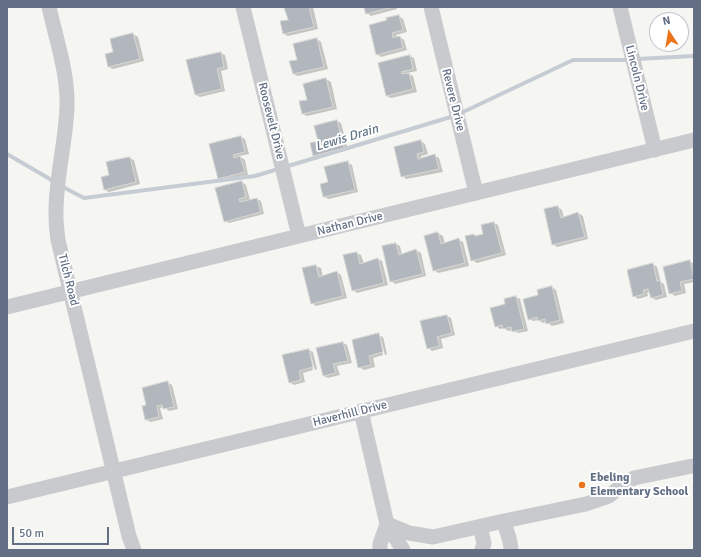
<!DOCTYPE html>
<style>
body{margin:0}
#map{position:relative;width:701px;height:557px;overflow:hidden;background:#f5f6f2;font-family:Signika,sans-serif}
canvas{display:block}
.frame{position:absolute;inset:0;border:8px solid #636f85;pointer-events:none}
.north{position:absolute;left:649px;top:12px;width:40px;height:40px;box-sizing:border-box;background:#fff;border:1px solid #c1c5ce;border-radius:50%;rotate:348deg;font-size:11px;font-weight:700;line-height:16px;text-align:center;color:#636f85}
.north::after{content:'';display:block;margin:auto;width:14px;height:18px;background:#ec751c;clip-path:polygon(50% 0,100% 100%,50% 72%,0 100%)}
.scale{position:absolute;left:12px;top:527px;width:97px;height:18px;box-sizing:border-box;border:2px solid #636f85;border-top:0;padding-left:5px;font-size:12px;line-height:14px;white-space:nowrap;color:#636f85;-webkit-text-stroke:3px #fff;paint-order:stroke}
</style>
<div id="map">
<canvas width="701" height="557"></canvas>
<div class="frame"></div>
<div class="north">N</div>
<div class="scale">50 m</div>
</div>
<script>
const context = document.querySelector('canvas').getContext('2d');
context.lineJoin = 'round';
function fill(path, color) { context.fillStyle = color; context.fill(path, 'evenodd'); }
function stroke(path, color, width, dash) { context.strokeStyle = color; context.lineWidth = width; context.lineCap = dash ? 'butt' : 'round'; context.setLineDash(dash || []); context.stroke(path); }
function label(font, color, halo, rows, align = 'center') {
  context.font = font + ' Signika,sans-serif'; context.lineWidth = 4; context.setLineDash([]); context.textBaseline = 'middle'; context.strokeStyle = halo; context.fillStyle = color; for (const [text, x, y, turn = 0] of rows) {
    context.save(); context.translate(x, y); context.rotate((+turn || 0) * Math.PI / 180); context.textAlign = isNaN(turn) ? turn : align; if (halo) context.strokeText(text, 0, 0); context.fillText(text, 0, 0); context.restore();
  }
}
fill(new Path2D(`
 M 286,7 L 313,7 L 318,29 L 288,36 L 284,34 L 289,20 Z
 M 365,7 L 396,7 L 397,9 L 371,16 L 367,13 Z
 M 399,16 L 403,19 L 407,32 L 396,35 L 397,38 L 400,37 L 404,40 L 407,50 L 381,57 L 377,54 L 388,21 Z
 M 133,34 L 138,37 L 144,61 L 113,69 L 109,67 L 115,52 Z
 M 317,39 L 321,42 L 328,69 L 298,76 L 293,74 L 298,60 Z
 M 221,53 L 225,55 L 228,69 L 221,71 L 225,91 L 200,97 L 196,95 Z
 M 410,56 L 414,58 L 417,71 L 407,73 L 413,76 L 417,92 L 391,98 L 387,96 Z
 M 326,79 L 331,82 L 337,109 L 307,116 L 303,114 L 308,100 Z
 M 337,121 L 341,123 L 348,150 L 318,158 L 314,155 L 319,142 Z
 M 241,137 L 245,139 L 249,154 L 239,156 L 245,160 L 248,175 L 223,181 L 219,179 Z
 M 421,141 L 425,144 L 428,154 L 421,156 L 421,159 L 435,156 L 439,158 L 443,172 L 406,179 L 402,176 Z
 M 129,158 L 134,160 L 140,184 L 109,192 L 105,190 L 102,178 L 111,176 Z
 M 347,162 L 352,165 L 358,192 L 329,199 L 324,197 L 329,183 Z
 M 242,182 L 246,185 L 250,200 L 257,199 L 261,201 L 264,214 L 229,223 L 225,221 Z
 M 558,207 L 562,210 L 564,218 L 578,213 L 583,216 L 588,239 L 557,247 L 553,244 Z
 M 494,223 L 498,225 L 506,255 L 477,263 L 472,260 L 474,235 L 477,237 L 484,235 Z
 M 438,233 L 443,236 L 445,244 L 459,240 L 463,242 L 469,266 L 438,273 L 434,270 Z
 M 396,244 L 400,246 L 402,255 L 416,250 L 421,253 L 426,276 L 395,284 L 391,281 Z
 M 357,253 L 361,255 L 364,264 L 378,259 L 382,261 L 388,285 L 357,293 L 353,290 Z
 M 689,261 L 694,264 L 694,282 L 684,284 L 686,293 L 675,296 L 670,293 Z
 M 653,264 L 657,267 L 661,282 L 664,284 L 667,297 L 656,300 L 652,298 L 650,292 L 647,293 L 648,296 L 638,299 L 634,296 Z
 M 316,266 L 321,268 L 323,277 L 337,272 L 341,275 L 347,298 L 316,306 L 312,303 L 303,269 Z
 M 552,287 L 556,290 L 564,323 L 552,326 L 547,322 L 543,323 L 538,320 L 533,321 L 529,319 L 539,296 Z
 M 516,297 L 520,299 L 528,331 L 518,333 L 513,330 L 508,331 L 504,328 L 500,329 L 496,326 L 506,305 Z
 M 447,316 L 451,318 L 455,335 L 441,339 L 443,348 L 432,351 L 428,348 Z
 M 378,335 L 383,337 L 387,354 L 385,355 L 380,336 L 378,336 L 383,355 L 373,358 L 375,367 L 364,370 L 359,367 Z
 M 343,343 L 347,345 L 352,363 L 337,366 L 340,375 L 328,378 L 324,376 Z
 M 309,350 L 313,352 L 317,369 L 315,370 L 310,352 L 308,352 L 313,370 L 303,373 L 305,382 L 294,385 L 289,382 Z
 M 167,382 L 172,385 L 178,409 L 169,411 L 164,407 L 160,408 L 163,419 L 151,422 L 146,420 L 147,406 Z`), '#0003');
stroke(new Path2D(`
 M 637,59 L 694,56
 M 461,113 L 573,60 L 630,60
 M 7,154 L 55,182
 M 61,186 L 84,198 L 255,176 L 454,116`), '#c5ccd3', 4);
const building = new Path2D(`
 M 284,7 L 309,7 L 314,27 L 283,34 L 280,21 L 288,20 Z
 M 364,7 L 393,7 L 366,14 Z
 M 399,15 L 403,30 L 392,33 L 393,38 L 400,36 L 403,48 L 376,55 L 369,25 L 387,20 L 386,18 Z
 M 133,33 L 140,59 L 108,67 L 105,54 L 113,52 L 110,39 Z
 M 317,38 L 324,67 L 293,74 L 289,61 L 297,60 L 293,44 Z
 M 221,52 L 224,67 L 217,69 L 222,89 L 195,95 L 186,60 Z
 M 410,55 L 413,69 L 401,72 L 402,74 L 409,73 L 413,89 L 386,96 L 378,63 Z
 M 326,78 L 333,107 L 302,114 L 299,101 L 307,100 L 303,84 Z
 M 337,120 L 344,148 L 313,156 L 310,143 L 318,141 L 314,126 Z
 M 241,136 L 245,152 L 233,155 L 234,158 L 240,156 L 245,172 L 218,179 L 209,144 Z
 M 421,140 L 424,152 L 417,154 L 418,159 L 435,154 L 439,169 L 401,177 L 394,147 Z
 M 130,157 L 136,182 L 104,190 L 101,177 L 109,175 L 106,162 Z
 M 348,161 L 355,190 L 323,197 L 320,184 L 328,182 L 324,167 Z
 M 242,181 L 246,197 L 239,199 L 240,202 L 257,198 L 261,212 L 224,222 L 215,188 Z
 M 558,206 L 561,218 L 578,212 L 585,237 L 552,245 L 544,209 Z
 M 494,222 L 502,253 L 471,261 L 465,236 L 474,234 L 475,236 L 483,234 L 481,225 Z
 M 438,232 L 441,244 L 459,238 L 465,263 L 433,271 L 424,236 Z
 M 396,243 L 399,255 L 416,249 L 423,274 L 390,282 L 382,246 Z
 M 357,252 L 360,264 L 378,258 L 384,283 L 352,291 L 343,255 Z
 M 690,260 L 694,279 L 680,282 L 682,291 L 669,294 L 663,267 Z
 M 653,263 L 657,281 L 660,280 L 663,295 L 651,298 L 648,289 L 643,290 L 644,294 L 633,297 L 627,270 Z
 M 316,265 L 319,277 L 337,271 L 343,296 L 311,304 L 302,268 Z
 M 552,286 L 560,320 L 546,324 L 545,319 L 538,321 L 537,317 L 528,320 L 523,299 L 538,295 L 537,290 Z
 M 516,296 L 524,329 L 512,332 L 511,327 L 503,329 L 502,325 L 495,327 L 490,308 L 505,304 L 504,299 Z
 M 447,315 L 452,333 L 437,337 L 440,346 L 427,349 L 420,321 Z
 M 379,333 L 383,352 L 369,356 L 371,365 L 358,368 L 352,340 Z
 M 343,342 L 348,361 L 333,364 L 336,373 L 323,376 L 316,348 Z
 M 309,349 L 313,367 L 299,371 L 301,380 L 289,383 L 282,355 Z
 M 168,381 L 174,407 L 163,409 L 162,405 L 157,406 L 159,417 L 145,420 L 142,406 L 146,405 L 142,388 Z`);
fill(building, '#b2b7be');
stroke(building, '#d7d7d5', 1);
stroke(new Path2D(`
 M 49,7 C 56,39 68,73 67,106 C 66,143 55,179 56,216 C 56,224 57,232 58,240 L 129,536 L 134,550
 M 243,7 L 299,236
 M 431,7 L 476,193
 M 620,7 L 655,150
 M 7,307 L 694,140
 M 361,411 L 387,524 L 403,550
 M 7,497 L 694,331
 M 504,521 L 586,504 L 609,496 L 625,483 L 634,478 L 692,466
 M 480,527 L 484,543 L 482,550
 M 380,550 L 380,544 L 387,524 L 409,533 L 433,537 L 504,521 C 506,532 511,539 511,550`), '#c8cace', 15);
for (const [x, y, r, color] of [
 [582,485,4,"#ec751c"]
]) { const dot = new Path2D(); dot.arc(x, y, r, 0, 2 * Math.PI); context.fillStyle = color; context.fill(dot); stroke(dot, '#fff', 1.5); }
label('12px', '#636f85', '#fff', [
 ["Lincoln Drive",637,78,76],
 ["Revere Drive",453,100,76],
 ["Roosevelt Drive",271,121,76],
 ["Nathan Drive",350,224,-14],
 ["Tilch Road",68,280,76],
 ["Haverhill Drive",350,414,-14]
]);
label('bold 12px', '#636f85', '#fff', [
 ["Ebeling",590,478],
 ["Elementary School",590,492]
], 'left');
label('italic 13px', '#637789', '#fff', [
 ["Lewis Drain",347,138,-17]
]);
</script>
